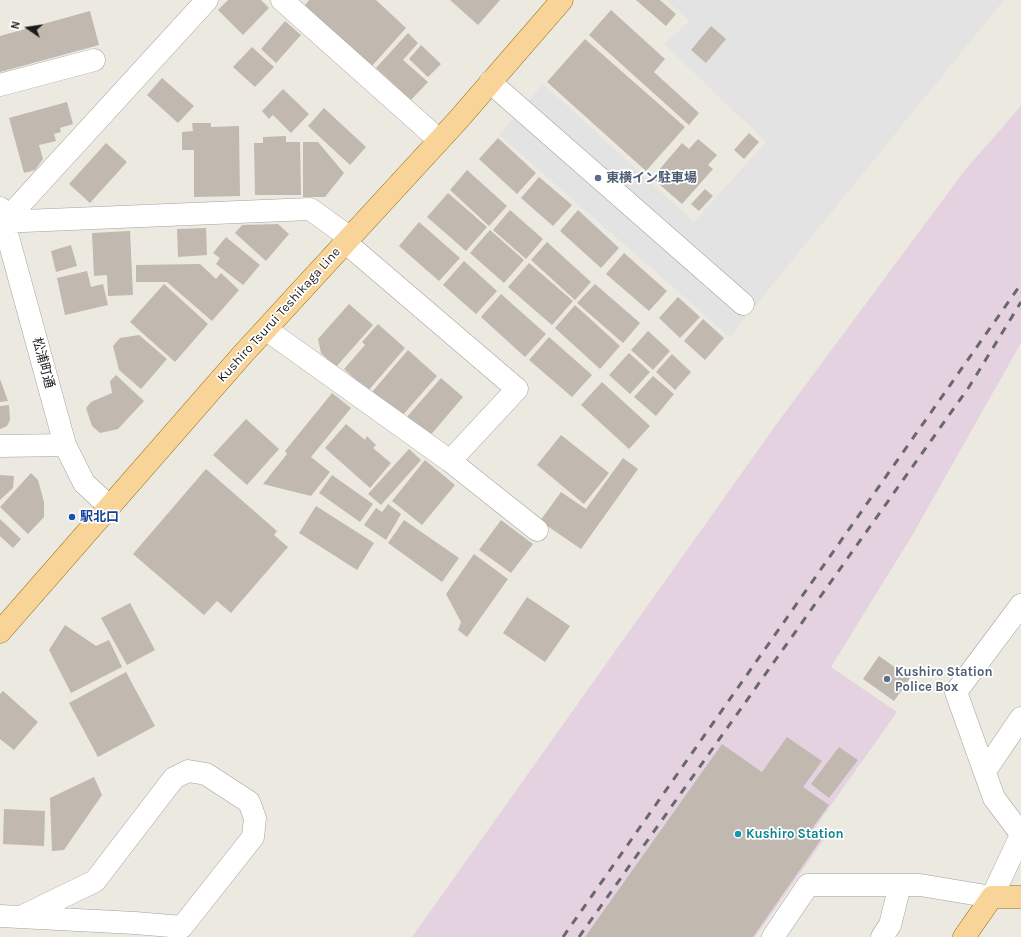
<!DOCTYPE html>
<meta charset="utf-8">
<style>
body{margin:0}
#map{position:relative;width:1021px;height:937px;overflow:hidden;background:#ece9e0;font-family:Karla,sans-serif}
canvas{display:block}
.north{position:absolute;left:8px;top:8px;width:40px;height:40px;-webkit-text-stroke:3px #fff;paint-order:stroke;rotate:283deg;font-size:11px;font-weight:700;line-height:16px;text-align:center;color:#1b1b1b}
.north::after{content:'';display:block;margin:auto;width:14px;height:18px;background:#1b1b1b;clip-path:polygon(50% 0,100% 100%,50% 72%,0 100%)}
</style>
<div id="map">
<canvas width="1021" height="937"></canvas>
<div class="north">N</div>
</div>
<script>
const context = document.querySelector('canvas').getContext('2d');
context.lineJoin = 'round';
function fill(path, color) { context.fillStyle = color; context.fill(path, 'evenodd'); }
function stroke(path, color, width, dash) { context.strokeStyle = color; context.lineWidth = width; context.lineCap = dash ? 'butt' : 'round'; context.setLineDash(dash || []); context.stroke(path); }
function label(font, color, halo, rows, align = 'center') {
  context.font = font + ' Karla,"Noto Sans JP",sans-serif'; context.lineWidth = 3.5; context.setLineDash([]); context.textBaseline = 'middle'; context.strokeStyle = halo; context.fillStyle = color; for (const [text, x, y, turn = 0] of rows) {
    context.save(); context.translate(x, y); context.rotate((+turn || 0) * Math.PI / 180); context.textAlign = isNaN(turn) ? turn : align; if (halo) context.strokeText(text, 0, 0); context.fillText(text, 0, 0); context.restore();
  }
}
fill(new Path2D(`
 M 1021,106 L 1021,343 L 913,534 L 831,667 L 897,712 L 814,829 L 825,838 L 755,937 L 412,937 L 778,422 L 965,170 Z`), '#e5d2e1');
fill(new Path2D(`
 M 666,0 L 1004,0 L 730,337 L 499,135 L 543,84 L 694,222 L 766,142 L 664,44 L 690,21 Z`), '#e3e3e3');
fill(new Path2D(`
 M 228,0 L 261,0 L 269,8 L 243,35 L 218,10 Z
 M 309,0 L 376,0 L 406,28 L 371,67 L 305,5 Z
 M 450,0 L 500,0 L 478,25 Z
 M 636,0 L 660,0 L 676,14 L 666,26 Z
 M 611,10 L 665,59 L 654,72 L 699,113 L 689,125 L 589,35 Z
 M 90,11 L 99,45 L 0,72 L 0,36 Z
 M 285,21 L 301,35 L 276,63 L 261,49 Z
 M 711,26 L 726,39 L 706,63 L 691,50 Z
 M 408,33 L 418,43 L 403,60 L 428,82 L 411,100 L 376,68 Z
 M 585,39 L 685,127 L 646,171 L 547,82 Z
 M 421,45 L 441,64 L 428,77 L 409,59 Z
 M 252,47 L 274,67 L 255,87 L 233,67 Z
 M 162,78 L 194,106 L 178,123 L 147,95 Z
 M 283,89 L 309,114 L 291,133 L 273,115 L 269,119 L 262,111 Z
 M 67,102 L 73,124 L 60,128 L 61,132 L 54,134 L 56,141 L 39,145 L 43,159 L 35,170 L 24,173 L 9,118 Z
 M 324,108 L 366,147 L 350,165 L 308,126 Z
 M 192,123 L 211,123 L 211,127 L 239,126 L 240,196 L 194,197 L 194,150 L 182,150 L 182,132 L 193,131 Z
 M 749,133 L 759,142 L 744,159 L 734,150 Z
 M 286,136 L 286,142 L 300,142 L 301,195 L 255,195 L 254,143 L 263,143 L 263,137 Z
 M 498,138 L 536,173 L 517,194 L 479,159 Z
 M 698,139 L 717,155 L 708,165 L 713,169 L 682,204 L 652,178 L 682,143 L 689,149 Z
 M 303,142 L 318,142 L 344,173 L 325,197 L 303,197 Z
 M 106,143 L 127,162 L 90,203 L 69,184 Z
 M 467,170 L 507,206 L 489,226 L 450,190 Z
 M 539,177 L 572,205 L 553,226 L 521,198 Z
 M 705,189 L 713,196 L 699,211 L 691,204 Z
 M 448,193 L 487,227 L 466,251 L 427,217 Z
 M 510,210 L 543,239 L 526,259 L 493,230 Z
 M 578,210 L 619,248 L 601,268 L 560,231 Z
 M 419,222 L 460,258 L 439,281 L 399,246 Z
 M 278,224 L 289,234 L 266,261 L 235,233 L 242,225 Z
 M 206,228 L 207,255 L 178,257 L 177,229 Z
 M 490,230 L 524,260 L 504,283 L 470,253 Z
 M 130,231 L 133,295 L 108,296 L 107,275 L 94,276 L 92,233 Z
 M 226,237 L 260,265 L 243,285 L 216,264 L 220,258 L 213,253 Z
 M 547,242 L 591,282 L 575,300 L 531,260 Z
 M 71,245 L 77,266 L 56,272 L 51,251 Z
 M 624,253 L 667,291 L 649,311 L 606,274 Z
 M 464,261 L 497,291 L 476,314 L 443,285 Z
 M 529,263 L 573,301 L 552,325 L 508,287 Z
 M 200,264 L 216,279 L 221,273 L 239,290 L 212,321 L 167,282 L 136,282 L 136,265 Z
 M 87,271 L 91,287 L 103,284 L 108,305 L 65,315 L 57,278 Z
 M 164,284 L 208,324 L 175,362 L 130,322 Z
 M 595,284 L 640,323 L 623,343 L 577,303 Z
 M 501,294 L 546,334 L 525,357 L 481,317 Z
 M 678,297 L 700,317 L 680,338 L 659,318 Z
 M 349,304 L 373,325 L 336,367 L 321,353 L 318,339 Z
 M 575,305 L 620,346 L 600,369 L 555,328 Z
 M 703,319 L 724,338 L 705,360 L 684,341 Z
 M 378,324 L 405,348 L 368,391 L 344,369 L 365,345 L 362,342 Z
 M 648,331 L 670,351 L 653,370 L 631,350 Z
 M 139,335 L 167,359 L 141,389 L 119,370 L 113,346 L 120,338 Z
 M 549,337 L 592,375 L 572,397 L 529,360 Z
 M 408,350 L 437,376 L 401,417 L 372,392 Z
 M 629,353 L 650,372 L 630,394 L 609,375 Z
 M 672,354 L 691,372 L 675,390 L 656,372 Z
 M 116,375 L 144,401 L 118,429 L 100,433 L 92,426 L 86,408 L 91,402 L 112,393 L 110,381 Z
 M 653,376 L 674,394 L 656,416 L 634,397 Z
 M 441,378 L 463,397 L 429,437 L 406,418 Z
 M 0,379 L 8,401 L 0,402 Z
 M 602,382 L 650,426 L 629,449 L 581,405 Z
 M 332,393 L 351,408 L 311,457 L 330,472 L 311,496 L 263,484 L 287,454 L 285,451 Z
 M 9,405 L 10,420 L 7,426 L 0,429 L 0,406 Z
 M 246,419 L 279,449 L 247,485 L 213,455 Z
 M 346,424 L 365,440 L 367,436 L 376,445 L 373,448 L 391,463 L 370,488 L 325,448 Z
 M 561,435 L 609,473 L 584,504 L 537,465 Z
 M 409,449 L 421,460 L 381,505 L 368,494 Z
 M 623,458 L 638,469 L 581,549 L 540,521 L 561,492 L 586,509 Z
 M 425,460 L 455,485 L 422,525 L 392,501 Z
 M 206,469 L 277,531 L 274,535 L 288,547 L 231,613 L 217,601 L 204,615 L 133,554 Z
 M 31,473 L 38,480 L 44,502 L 44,517 L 28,534 L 0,507 Z
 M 0,475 L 14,476 L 13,488 L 0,500 Z
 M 332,475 L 373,504 L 360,522 L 319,493 Z
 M 388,504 L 401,514 L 386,540 L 364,525 L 376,508 L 382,512 Z
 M 316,506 L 374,543 L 357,570 L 299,533 Z
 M 0,519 L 21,539 L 13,548 L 0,536 Z
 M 404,520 L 459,558 L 442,582 L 388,543 Z
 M 501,520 L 533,544 L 511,573 L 479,550 Z
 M 474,554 L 508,579 L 467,637 L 458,630 L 461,622 L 446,594 Z
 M 527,597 L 570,626 L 545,662 L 503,633 Z
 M 130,603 L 155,650 L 127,665 L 101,618 Z
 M 65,625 L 96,646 L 109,640 L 122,667 L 71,693 L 49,650 Z
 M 879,656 L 910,678 L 894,701 L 863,679 Z
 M 126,672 L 155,726 L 98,757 L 69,703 Z
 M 3,691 L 38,722 L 14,750 L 0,739 L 0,694 Z
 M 787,737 L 822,761 L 803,787 L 829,805 L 811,830 L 822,838 L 753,937 L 585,937 L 722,744 L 762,772 Z
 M 839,747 L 858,760 L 829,798 L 811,784 Z
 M 94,777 L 102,795 L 64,850 L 52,851 L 50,798 Z
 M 4,809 L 45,811 L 44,846 L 3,844 Z`), '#c1b8b0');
const minor = new Path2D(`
 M 282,0 L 439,140
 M 490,82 L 743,304
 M 0,85 L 94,60
 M 0,208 L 65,445 L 84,483 L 110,507
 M 0,222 L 310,209 L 349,237
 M 4,222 L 207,0
 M 345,242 L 517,389 L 450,461
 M 267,330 L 450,461 L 537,530
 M 0,446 L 65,445
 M 1021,605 L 956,692 L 994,798 L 1021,834
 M 985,771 L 1021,718
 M 0,916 L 135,923 L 182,927 L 253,837 L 255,818 L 249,802 L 206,774 L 188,771 L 174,778 L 95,881 L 21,917
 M 773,937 L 808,885 L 920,885 L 992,897 L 1021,835
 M 882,937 L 890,925 L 900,885`);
const major = new Path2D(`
 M 0,632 L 242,355 L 458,120 L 562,0
 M 964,937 L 992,897 L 1021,897`);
stroke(minor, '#a2a2a2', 23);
stroke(major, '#8e6703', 23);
stroke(minor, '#fff', 22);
stroke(major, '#f9d498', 22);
stroke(new Path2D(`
 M 563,937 L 1021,284
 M 579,937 L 969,387 L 1021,302`), '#696969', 3, [8, 8]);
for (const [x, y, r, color] of [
 [598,178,4,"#5c6f8a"],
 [72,517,4,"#1a4fb4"],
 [887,679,4,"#5c6f8a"],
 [738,834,4,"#0f9aa8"]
]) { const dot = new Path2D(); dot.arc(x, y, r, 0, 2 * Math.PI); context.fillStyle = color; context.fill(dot); stroke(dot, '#fff', 1.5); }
label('bold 13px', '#4e5e75', '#fff', [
 ["東横イン駐車場",606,178],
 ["Kushiro Station",895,672],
 ["Police Box",895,687]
], 'left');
label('13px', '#1b1b1b', '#fff', [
 ["Kushiro Tsurui Teshikaga Line",279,315,-48],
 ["松浦町通",43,363,75]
]);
label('bold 13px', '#164399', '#fff', [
 ["駅北口",80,517]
], 'left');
label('bold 13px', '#0d838f', '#fff', [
 ["Kushiro Station",746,834]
], 'left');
</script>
